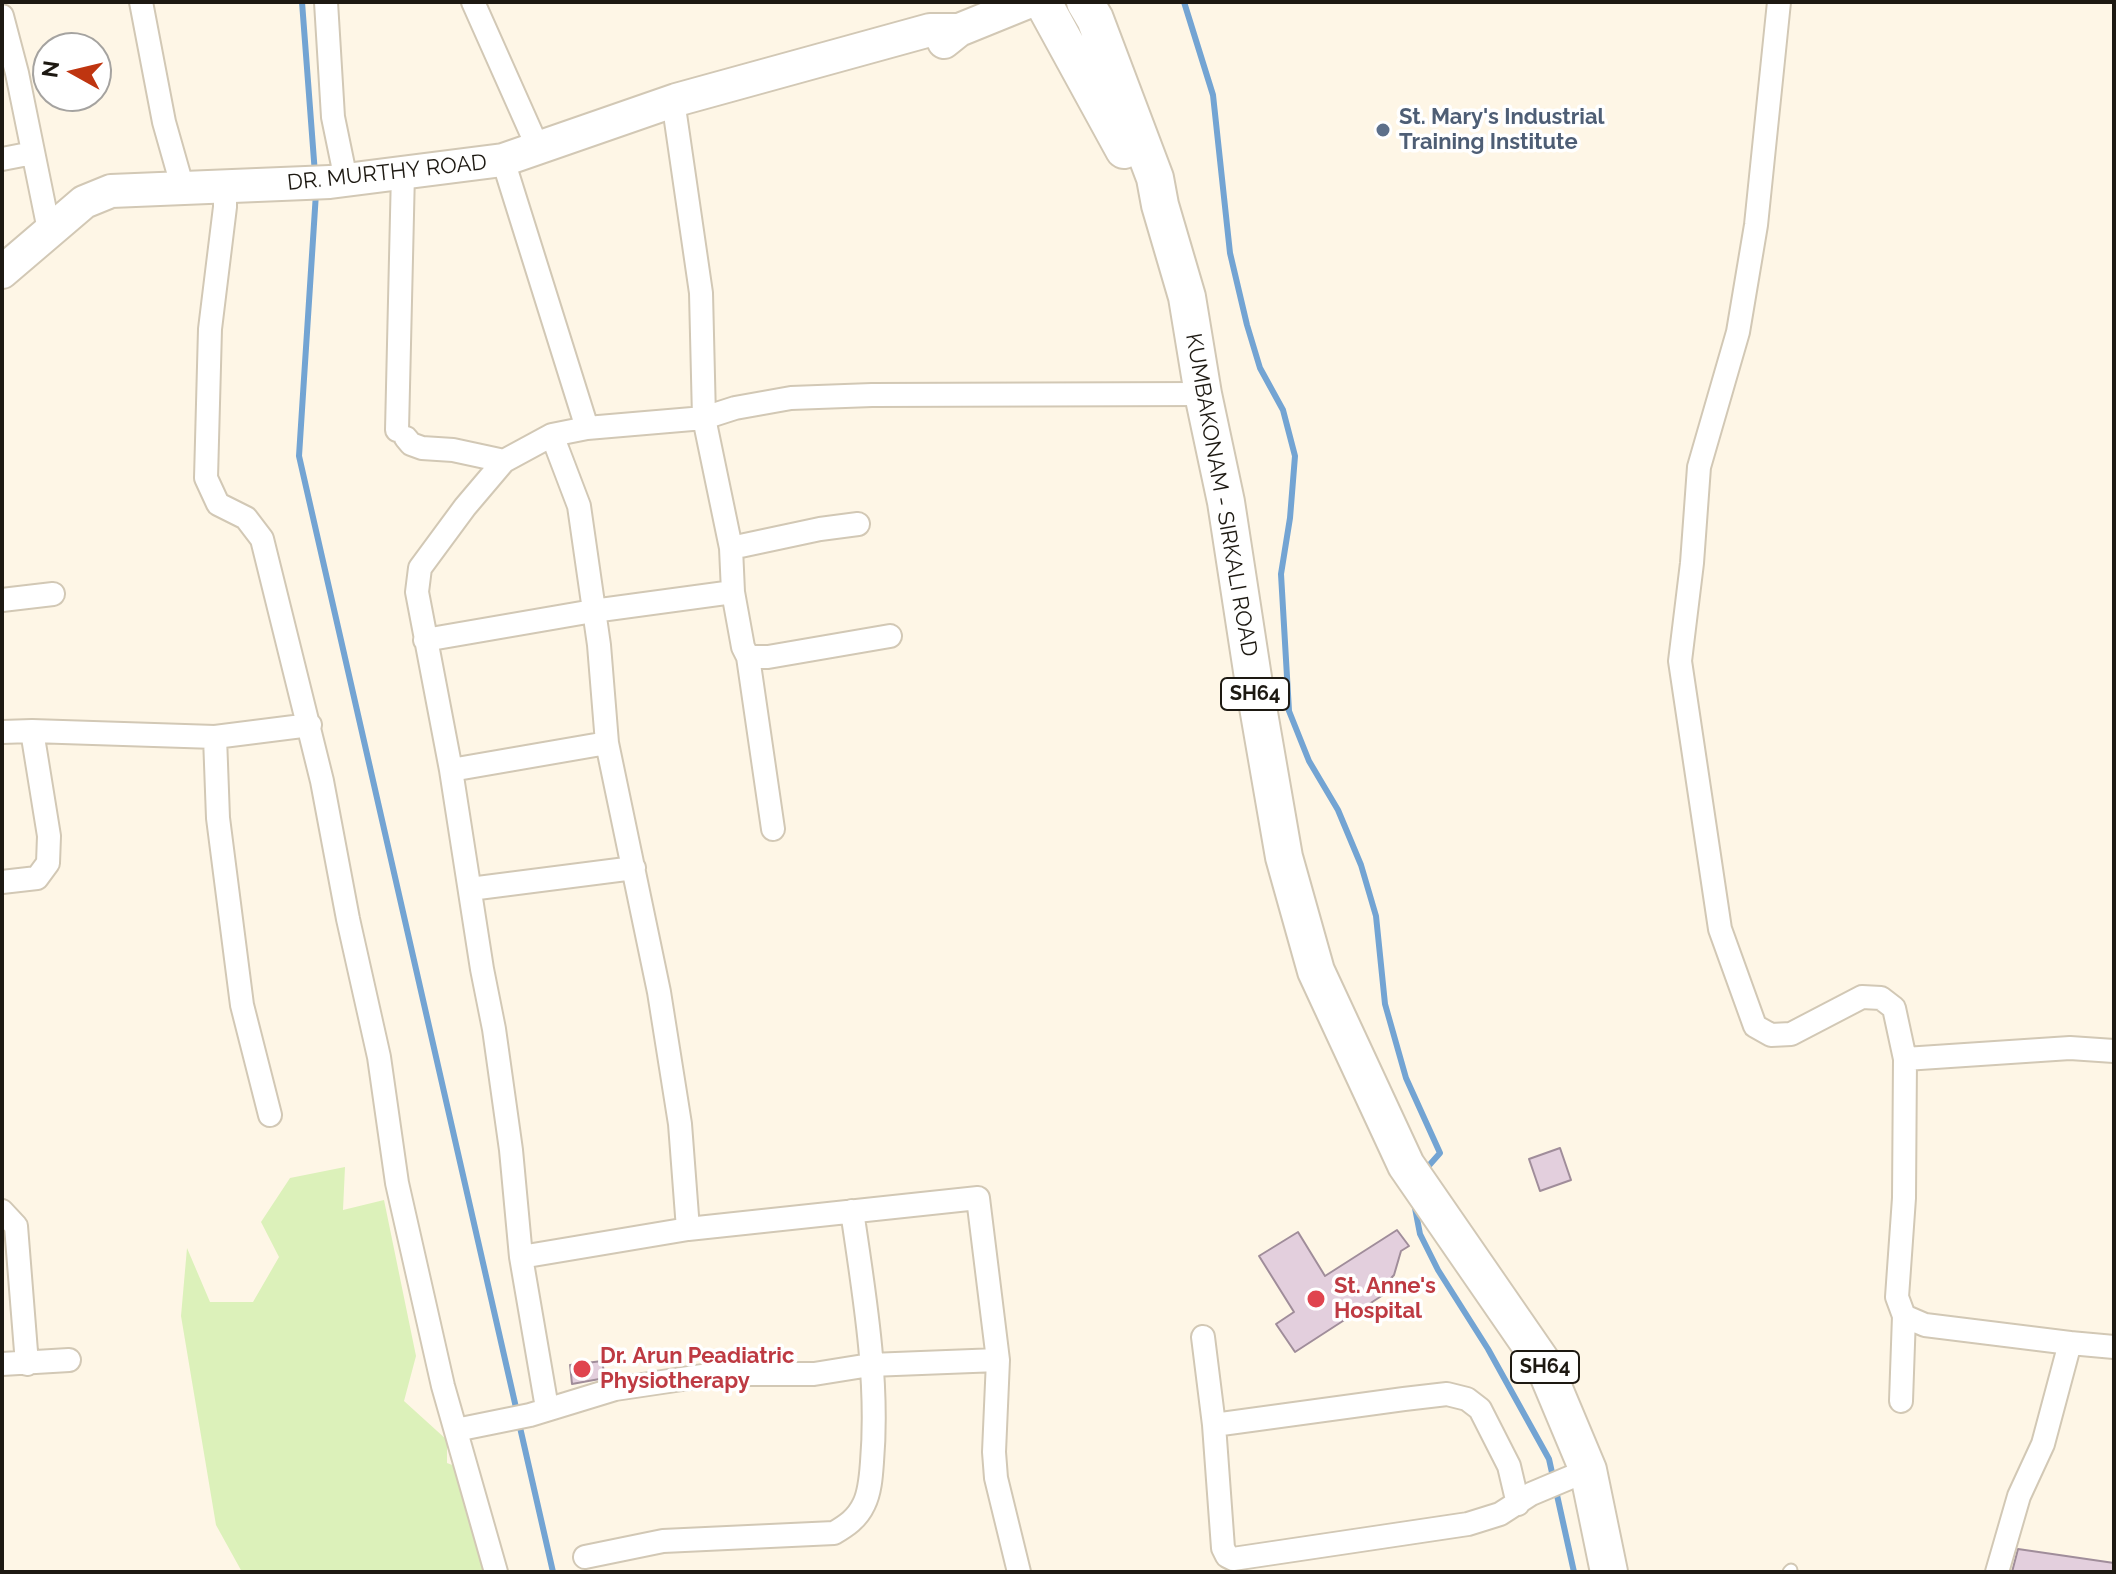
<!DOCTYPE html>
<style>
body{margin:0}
#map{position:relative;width:2116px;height:1574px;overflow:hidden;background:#fef6e6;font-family:Raleway,sans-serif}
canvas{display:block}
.frame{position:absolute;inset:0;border:4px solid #1d1912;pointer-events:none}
.north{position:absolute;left:32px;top:32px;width:80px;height:80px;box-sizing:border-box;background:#fff;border:2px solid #a5a3a0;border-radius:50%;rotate:278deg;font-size:22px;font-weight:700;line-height:32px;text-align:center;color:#1d1912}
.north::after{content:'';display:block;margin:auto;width:28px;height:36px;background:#bf3510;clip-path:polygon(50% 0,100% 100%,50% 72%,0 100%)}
</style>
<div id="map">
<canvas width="2116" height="1574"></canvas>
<div class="frame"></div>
<div class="north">N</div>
</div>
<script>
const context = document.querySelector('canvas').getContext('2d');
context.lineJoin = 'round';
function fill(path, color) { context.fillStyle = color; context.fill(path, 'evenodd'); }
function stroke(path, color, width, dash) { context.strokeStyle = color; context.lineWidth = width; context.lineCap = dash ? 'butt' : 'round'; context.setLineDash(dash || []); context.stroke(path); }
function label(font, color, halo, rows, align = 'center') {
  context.font = font + ' Raleway,sans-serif'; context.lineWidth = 7; context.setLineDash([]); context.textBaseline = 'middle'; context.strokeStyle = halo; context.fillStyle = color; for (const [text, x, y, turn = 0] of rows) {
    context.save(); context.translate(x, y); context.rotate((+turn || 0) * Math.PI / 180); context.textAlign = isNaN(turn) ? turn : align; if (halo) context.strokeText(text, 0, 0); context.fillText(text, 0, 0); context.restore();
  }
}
fill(new Path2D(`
 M 345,1167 L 343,1210 L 384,1200 L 416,1356 L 404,1401 L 447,1440 L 447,1463 L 463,1469 L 490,1572 L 242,1572 L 216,1525 L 181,1316 L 187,1248 L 210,1302 L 253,1302 L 279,1257 L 261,1222 L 290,1178 Z`), '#dcf1ba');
stroke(new Path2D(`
 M 302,2 L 315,174
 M 1184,2 L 1213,95 L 1230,253 L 1247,325 L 1260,368 L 1283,410 L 1295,456 L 1290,518 L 1281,574 L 1289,711 L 1309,761 L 1338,810 L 1361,865 L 1376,916 L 1385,1004 L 1406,1078 L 1440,1153 L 1425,1170
 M 316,193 L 299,456 L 517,1412
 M 1414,1203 L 1420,1234 L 1438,1270 L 1488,1349 L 1549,1459 L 1574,1572
 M 519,1423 L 553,1572`), '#73a4d3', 6);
const building = new Path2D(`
 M 1560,1148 L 1571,1180 L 1540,1191 L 1529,1159 Z
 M 1397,1230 L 1409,1246 L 1401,1251 L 1394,1275 L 1380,1290 L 1383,1295 L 1295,1352 L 1276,1324 L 1294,1312 L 1259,1256 L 1298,1232 L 1325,1276 Z
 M 602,1361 L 605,1378 L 572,1384 L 570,1365 Z
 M 2018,1549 L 2114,1563 L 2114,1572 L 2012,1572 Z`);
fill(building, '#e3cfdd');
stroke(building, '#a08d9a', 2);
const lane = new Path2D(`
 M 1789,1572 L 1791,1570`);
const street = new Path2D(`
 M 141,2 L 164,122 L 183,189
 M 326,2 L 333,117 L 346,180
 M 473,2 L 538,148
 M 1779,2 L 1756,225 L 1738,332 L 1699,467 L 1692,563 L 1680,661 L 1720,929 L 1755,1026 L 1771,1035 L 1791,1034 L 1862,997 L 1881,998 L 1894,1008 L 1905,1059 L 1904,1198 L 1897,1297 L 1904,1316 L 1925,1325 L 2070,1343 L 2043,1444 L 2019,1496 L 1997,1572
 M 2,16 L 17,73 L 49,230
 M 675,114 L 701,293 L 704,418 L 731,548 L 733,592 L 743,647 L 748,657 L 768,657 L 890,636
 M 2,159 L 33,153
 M 503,160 L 587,428
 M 225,187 L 225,207 L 210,329 L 206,478 L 218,504 L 246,518 L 262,539 L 322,781 L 348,919 L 379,1057 L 397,1183 L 443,1386 L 496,1572
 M 397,430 L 403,172
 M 552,435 L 579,506 L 599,645 L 607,743 L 659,992 L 680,1124 L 688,1229
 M 406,438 L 411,444 L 422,448 L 453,450 L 504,461
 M 731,548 L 820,529 L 858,524
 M 2,600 L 53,594
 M 425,640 L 593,611 L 733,592
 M 748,657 L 773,829
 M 2,732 L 32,731 L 215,737 L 310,725
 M 215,737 L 218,818 L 242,1005 L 270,1115
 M 451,770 L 607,743
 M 2,882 L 37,878 L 48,863 L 49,836 L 32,731
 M 470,889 L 634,868
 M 1905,1059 L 2070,1048 L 2114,1051
 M 2,1211 L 16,1226 L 27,1364
 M 521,1257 L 688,1229 L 978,1198 L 998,1360 L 994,1452 L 996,1478 L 1019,1572
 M 1203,1337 L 1214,1425 L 1223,1548 L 1227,1556 L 1233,1559 L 1468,1524 L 1500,1514 L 1531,1494 L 1588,1470
 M 2070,1343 L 2114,1347
 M 2,1364 L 69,1360
 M 1901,1401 L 1904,1316
 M 547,1408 L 521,1257 L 511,1150 L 494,1029 L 482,969 L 451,770 L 417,592 L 420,568 L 465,507 L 504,461 L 552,435 L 587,428 L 704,418 L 735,408 L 791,398 L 872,395 L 1203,394
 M 1214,1425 L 1404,1399 L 1447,1394 L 1467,1399 L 1480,1409 L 1509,1466 L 1518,1504
 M 456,1430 L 530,1415 L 615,1389 L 716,1374 L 814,1374 L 870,1365 L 998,1360
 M 585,1557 L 663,1541 L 834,1533 C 846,1526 857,1519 864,1504 C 870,1492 871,1476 872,1462 C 879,1379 864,1293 852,1211`);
const secondary = new Path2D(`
 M 944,42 L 959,30 L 1028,2
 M 2,272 L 84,202 L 111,191 L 330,182 L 503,160 L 676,100 L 930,30 L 959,30`);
const primary = new Path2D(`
 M 1043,2 L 1124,150
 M 1085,2 L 1095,19 L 1155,178 L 1160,205 L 1187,297 L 1203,394 L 1226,502 L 1254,684 L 1284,857 L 1316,971 L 1406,1165 L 1544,1365 L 1588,1470 L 1609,1572`);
stroke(lane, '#d2c8b5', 15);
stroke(street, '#d2c8b5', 26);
stroke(secondary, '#d2c8b5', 36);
stroke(primary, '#d2c8b5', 40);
stroke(lane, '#fff', 11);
stroke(street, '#fff', 22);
stroke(secondary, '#fff', 32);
stroke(primary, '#fff', 36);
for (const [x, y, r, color] of [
 [1383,130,8,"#5c6f8a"],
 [1316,1299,10,"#e0444e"],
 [582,1369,10,"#e0444e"]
]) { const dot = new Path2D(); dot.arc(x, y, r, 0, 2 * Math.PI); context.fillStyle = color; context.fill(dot); stroke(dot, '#fff', 3); }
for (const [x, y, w] of [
 [1255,694,68],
 [1545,1367,68]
]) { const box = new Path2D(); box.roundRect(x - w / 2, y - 16, w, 32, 6); context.fillStyle = '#fff'; context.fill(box); stroke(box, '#1d1912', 2); }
label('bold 20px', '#1d1912', null, [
 ["SH64",1255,694],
 ["SH64",1545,1367]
]);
label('bold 22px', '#4e5e75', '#fff', [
 ["St. Mary's Industrial",1399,117],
 ["Training Institute",1399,142]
], 'left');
label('22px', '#1d1912', '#fff', [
 ["DR. MURTHY ROAD",387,173,-6],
 ["KUMBAKONAM - SIRKALI ROAD",1221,495,80]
]);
label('bold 22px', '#be3a42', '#fff', [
 ["St. Anne's",1334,1286],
 ["Hospital",1334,1311],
 ["Dr. Arun Peadiatric",600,1356],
 ["Physiotherapy",600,1381]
], 'left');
</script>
